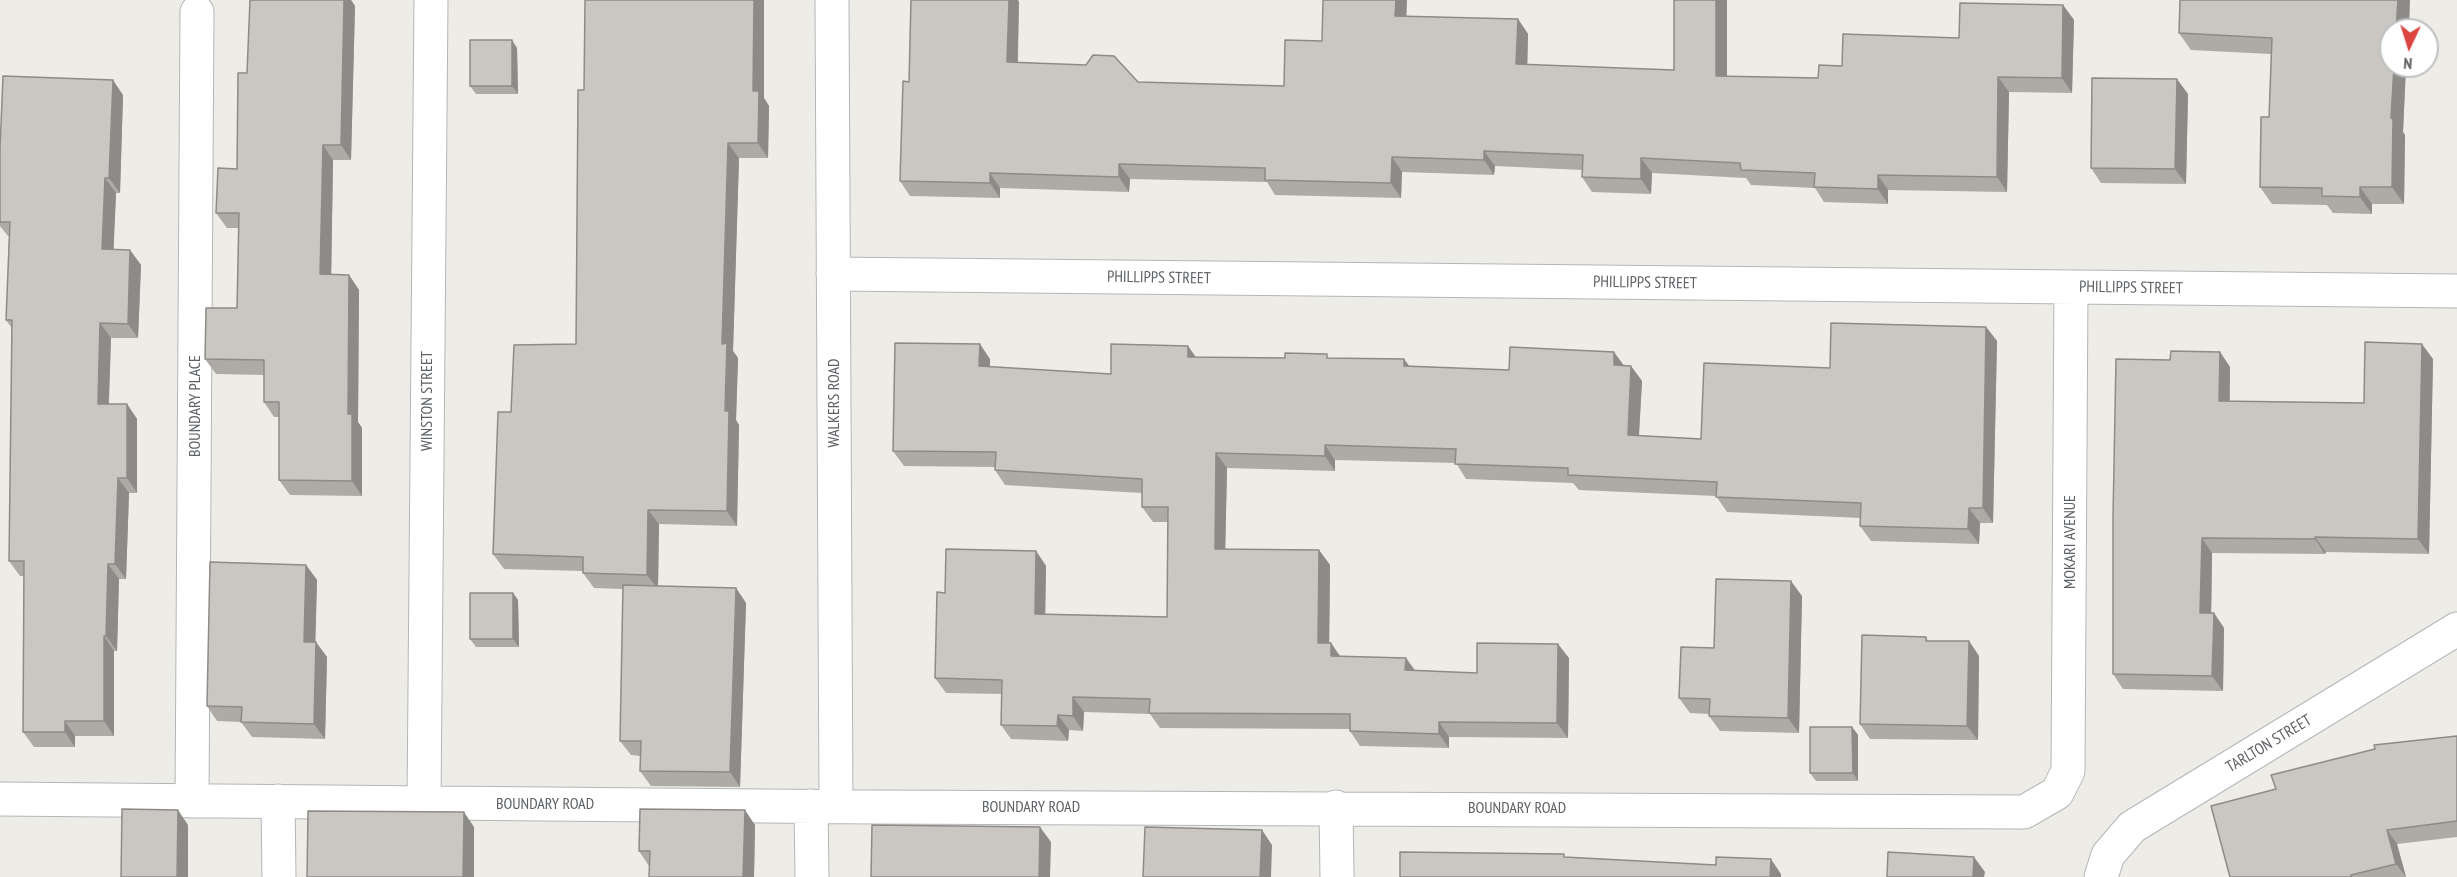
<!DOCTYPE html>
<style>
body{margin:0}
#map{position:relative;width:2457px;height:877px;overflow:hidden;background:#eeece6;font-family:"PT Sans Narrow",sans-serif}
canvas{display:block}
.north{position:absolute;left:2379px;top:18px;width:60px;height:60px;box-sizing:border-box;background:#fff;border:2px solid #bec0c1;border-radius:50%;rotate:184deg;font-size:16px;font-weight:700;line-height:24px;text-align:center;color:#5d6165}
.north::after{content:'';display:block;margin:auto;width:21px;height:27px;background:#db4540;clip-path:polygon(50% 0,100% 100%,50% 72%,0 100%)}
</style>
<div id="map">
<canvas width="2457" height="877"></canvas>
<div class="north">N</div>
</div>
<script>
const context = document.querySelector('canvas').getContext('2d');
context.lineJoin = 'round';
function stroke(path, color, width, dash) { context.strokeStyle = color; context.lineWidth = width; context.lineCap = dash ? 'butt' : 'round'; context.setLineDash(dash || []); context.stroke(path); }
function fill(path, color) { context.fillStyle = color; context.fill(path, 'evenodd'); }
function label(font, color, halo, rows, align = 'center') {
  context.font = font + ' "PT Sans Narrow",sans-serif'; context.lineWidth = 6; context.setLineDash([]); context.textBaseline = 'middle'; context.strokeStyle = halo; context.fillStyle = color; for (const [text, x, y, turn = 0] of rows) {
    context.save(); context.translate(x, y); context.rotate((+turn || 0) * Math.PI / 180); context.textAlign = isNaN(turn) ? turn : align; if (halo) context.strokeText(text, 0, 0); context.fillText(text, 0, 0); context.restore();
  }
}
const minor = new Path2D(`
 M 832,0 L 836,806
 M 833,274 L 2457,291
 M 0,799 L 874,807 L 2024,812 L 2057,793 L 2068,771 L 2071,288
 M 192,801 L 197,12
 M 278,801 L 279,877
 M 424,803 L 431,0
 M 811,806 L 812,877
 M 1336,807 L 1337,877
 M 2101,877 L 2108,855 L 2132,827 L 2457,629`);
stroke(minor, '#b3b6b9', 35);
stroke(minor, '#fff', 33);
fill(new Path2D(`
 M 250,0 L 351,0 L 355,6 L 351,160 L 333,160 L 331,275 L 349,275 L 359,290 L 358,422 L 362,428 L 362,496 L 290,495 L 279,480 L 279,417 L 274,417 L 264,402 L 264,375 L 216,374 L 205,359 L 237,308 L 239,228 L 227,228 L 216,213 L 237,169 L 247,73 Z
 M 764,0 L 764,98 L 769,106 L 768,158 L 739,158 L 733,351 L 738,358 L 736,420 L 739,425 L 737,526 L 659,524 L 658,586 L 736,588 L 746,603 L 740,787 L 651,786 L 640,771 L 641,756 L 631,755 L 620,741 L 623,589 L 594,588 L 583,573 L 583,571 L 504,569 L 493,554 L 511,412 L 576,344 L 584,90 Z
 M 1674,0 L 1727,0 L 1727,76 L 1818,78 L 1842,66 L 1959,38 L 2063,5 L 2074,20 L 2072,93 L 2009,92 L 2007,192 L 1888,190 L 1888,204 L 1824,202 L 1815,188 L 1751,185 L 1746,178 L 1652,173 L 1651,194 L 1592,192 L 1582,177 L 1582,170 L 1495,166 L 1494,175 L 1402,172 L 1401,198 L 1275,195 L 1267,182 L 1130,179 L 1129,192 L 1000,188 L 1000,198 L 910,196 L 900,181 L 909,82 L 1019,2 L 1018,63 L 1138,82 L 1284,86 L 1322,41 L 1406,16 L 1518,19 L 1528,34 L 1527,65 L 1674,70 Z
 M 2180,0 L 2391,66 L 2406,66 L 2403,132 L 2405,135 L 2404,204 L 2372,204 L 2372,214 L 2333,213 L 2327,205 L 2272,204 L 2260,187 L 2269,117 L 2271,54 L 2191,50 L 2179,33 Z
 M 517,48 L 518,94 L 476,94 L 470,86 Z
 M 2188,94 L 2186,184 L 2101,183 L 2091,168 Z
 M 123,95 L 120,193 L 116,193 L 113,250 L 130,250 L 141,265 L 138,338 L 111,338 L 109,404 L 127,404 L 137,419 L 137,493 L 129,493 L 126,579 L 119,579 L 117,651 L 114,651 L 114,736 L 75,736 L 75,747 L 34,747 L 23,732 L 24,576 L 20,576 L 9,561 L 12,328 L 6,320 L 9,236 L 8,236 L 0,226 L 0,149 Z
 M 1986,327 L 1997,341 L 1993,523 L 1980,523 L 1979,544 L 1871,541 L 1860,526 L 1861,518 L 1727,512 L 1716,496 L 1579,490 L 1573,483 L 1466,479 L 1456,463 L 1335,460 L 1335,471 L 1227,468 L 1225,549 L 1319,550 L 1330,565 L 1329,643 L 1331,643 L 1340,656 L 1406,658 L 1415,670 L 1477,673 L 1569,658 L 1568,738 L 1449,737 L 1449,748 L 1360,746 L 1350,731 L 1350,729 L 1160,728 L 1150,714 L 1084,712 L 1083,731 L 1069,730 L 1068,741 L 1011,739 L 1001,725 L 1002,694 L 946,693 L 935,678 L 945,593 L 1036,551 L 1046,566 L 1045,614 L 1167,617 L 1168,522 L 1153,522 L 1142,507 L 1142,493 L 1005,485 L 995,470 L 995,467 L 904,466 L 893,451 L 990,359 L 990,367 L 1111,374 L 1188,346 L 1196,357 L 1404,359 L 1409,366 L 1509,370 L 1631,366 L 1642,381 L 1639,436 L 1701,439 L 1830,368 Z
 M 2220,352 L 2230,367 L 2230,401 L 2364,403 L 2433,359 L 2429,554 L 2326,552 L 2325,554 L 2212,553 L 2211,613 L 2214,613 L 2224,628 L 2223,691 L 2123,689 L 2113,674 L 2170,360 Z
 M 306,565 L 317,580 L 315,642 L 327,657 L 325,739 L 252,737 L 241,722 L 217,721 L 207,706 Z
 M 513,593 L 518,600 L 519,647 L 476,647 L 470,639 Z
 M 1802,596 L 1799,733 L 1720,731 L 1709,716 L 1709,714 L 1690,713 L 1679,698 L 1714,648 Z
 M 1926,637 L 1928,641 L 1969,641 L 1979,656 L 1978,740 L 1870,739 L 1860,724 Z
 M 1852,727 L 1858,735 L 1858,781 L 1816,781 L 1810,773 Z
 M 2457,736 L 2457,837 L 2397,844 L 2406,877 L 2230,877 L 2276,789 Z
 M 755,825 L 754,877 L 649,877 L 649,866 L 639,851 Z`), '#aeaba7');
fill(new Path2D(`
 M 344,0 L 351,0 L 355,6 L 351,160 L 341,145 Z
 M 754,0 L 764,0 L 764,98 L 769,106 L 768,158 L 758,143 L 753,91 Z
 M 1009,0 L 1018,0 L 1019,2 L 1017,77 L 1007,62 Z
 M 1396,0 L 1407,0 L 1406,30 L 1395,16 Z
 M 1716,0 L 1727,0 L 1727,90 L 1716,76 Z
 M 2398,0 L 2410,0 L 2409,30 L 2396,30 Z
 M 2063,5 L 2074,20 L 2072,93 L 2062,78 Z
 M 1518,19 L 1528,34 L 1527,79 L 1516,64 Z
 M 512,40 L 517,48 L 518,94 L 512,86 Z
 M 2394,66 L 2406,66 L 2403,132 L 2405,135 L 2404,204 L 2392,187 L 2391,118 Z
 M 1998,77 L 2009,92 L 2007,192 L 1997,177 Z
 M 2177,79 L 2188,94 L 2186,184 L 2175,169 Z
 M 113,80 L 123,95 L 120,193 L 109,178 Z
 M 728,143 L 739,158 L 733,351 L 738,358 L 736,420 L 739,425 L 737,526 L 727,511 L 722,344 Z
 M 323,145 L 333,160 L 331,289 L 320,274 Z
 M 1484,151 L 1495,166 L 1494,175 L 1484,160 Z
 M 1392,157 L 1402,172 L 1401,198 L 1391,183 Z
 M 1641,158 L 1652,173 L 1651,194 L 1641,179 Z
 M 1119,164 L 1130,179 L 1129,192 L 1119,177 Z
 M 990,173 L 1000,188 L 1000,198 L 990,183 Z
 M 1878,175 L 1888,190 L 1888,204 L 1878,189 Z
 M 105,178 L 116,193 L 113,264 L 102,249 Z
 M 2360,187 L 2372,204 L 2372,214 L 2360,197 Z
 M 130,250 L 141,265 L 138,338 L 128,324 Z
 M 349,275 L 359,290 L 358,422 L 362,428 L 362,496 L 352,481 L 348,414 Z
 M 100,323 L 111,338 L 108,419 L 98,404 Z
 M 1986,327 L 1997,341 L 1993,523 L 1983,508 Z
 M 980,344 L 990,359 L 990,381 L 979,366 Z
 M 2422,344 L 2433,359 L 2429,554 L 2418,539 Z
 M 1188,346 L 1198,361 L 1188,357 Z
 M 1614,352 L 1625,367 L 1614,365 Z
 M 2220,352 L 2230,367 L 2229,416 L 2219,401 Z
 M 1404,359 L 1415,374 L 1404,366 Z
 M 1631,366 L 1642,381 L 1638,450 L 1628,435 Z
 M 127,404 L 137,419 L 137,493 L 127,478 Z
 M 1325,445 L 1335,460 L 1335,471 L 1325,456 Z
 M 1216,453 L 1227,468 L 1225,563 L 1215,549 Z
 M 118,478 L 129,493 L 126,579 L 115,564 Z
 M 1969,508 L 1980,523 L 1979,544 L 1968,529 Z
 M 648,510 L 659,524 L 658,589 L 647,575 Z
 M 2315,537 L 2326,552 L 2325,554 L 2315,539 Z
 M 2202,538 L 2212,553 L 2211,627 L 2200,613 Z
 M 1319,550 L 1330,565 L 1329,658 L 1318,643 Z
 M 1036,551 L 1046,566 L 1045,629 L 1035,614 Z
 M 108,564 L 119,579 L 117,651 L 106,636 Z
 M 306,565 L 317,580 L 315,657 L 304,642 Z
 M 1791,581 L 1802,596 L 1799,733 L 1788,718 Z
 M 736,588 L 746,603 L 740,787 L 730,772 Z
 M 513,593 L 518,600 L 519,647 L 513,639 Z
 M 2214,613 L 2224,628 L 2223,691 L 2212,676 Z
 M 104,636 L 114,651 L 114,736 L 104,721 Z
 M 1969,641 L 1979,656 L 1978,740 L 1967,726 Z
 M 316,642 L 327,657 L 325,739 L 314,724 Z
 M 1331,643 L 1341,658 L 1331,656 Z
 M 1558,644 L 1569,658 L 1568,738 L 1557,723 Z
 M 1406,658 L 1416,673 L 1405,670 Z
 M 1073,697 L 1084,712 L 1083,731 L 1073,716 Z
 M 1058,715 L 1069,730 L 1068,741 L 1057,726 Z
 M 65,721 L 75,736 L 75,747 L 65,732 Z
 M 1439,722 L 1449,737 L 1449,748 L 1439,734 Z
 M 1852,727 L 1858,735 L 1858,781 L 1853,773 Z
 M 178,810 L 188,825 L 188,877 L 177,877 Z
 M 745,810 L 755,825 L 754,877 L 743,877 Z
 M 464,812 L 474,827 L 474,877 L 463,877 Z
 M 1040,827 L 1051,842 L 1050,877 L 1039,877 Z
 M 1262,830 L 1272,845 L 1271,877 L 1260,877 Z
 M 2387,830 L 2397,844 L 2406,877 L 2396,864 Z
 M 1974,857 L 1985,872 L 1984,877 L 1973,877 Z
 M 1771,859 L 1781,874 L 1781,877 L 1770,877 Z`), '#8d8b88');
const building = new Path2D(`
 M 250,0 L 344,0 L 341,145 L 323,145 L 320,274 L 349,275 L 348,414 L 352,414 L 352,481 L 279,480 L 279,402 L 264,402 L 264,360 L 205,359 L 206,308 L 237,308 L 239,213 L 216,213 L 218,168 L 237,169 L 238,73 L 247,73 Z
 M 585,0 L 754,0 L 753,91 L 759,91 L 758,143 L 728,143 L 722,344 L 727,343 L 725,411 L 729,411 L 727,511 L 648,510 L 647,575 L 583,573 L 583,557 L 493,554 L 498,412 L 511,412 L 514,345 L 576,344 L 578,90 L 584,90 Z
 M 911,0 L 1009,0 L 1007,62 L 1086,65 L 1093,55 L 1114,56 L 1138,82 L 1284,86 L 1285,40 L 1322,41 L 1323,0 L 1396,0 L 1395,16 L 1518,19 L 1516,64 L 1674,70 L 1674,0 L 1716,0 L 1716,76 L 1818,78 L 1819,65 L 1842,66 L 1843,34 L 1959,38 L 1960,3 L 2063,5 L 2062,78 L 1998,77 L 1997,177 L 1878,175 L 1878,189 L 1814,187 L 1815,173 L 1741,170 L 1740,163 L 1641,158 L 1641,179 L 1582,177 L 1583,155 L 1484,151 L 1484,160 L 1392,157 L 1391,183 L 1265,180 L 1265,168 L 1119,164 L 1119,177 L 990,173 L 990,183 L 900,181 L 903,81 L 909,82 Z
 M 2180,0 L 2398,0 L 2396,30 L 2391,30 L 2391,66 L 2394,66 L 2391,118 L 2393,119 L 2392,187 L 2360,187 L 2360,197 L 2322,196 L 2322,188 L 2260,187 L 2261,117 L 2269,117 L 2272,38 L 2179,33 Z
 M 470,40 L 512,40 L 512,86 L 470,86 Z
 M 3,76 L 113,80 L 109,178 L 105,178 L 102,249 L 130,250 L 128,324 L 100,323 L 98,404 L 127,404 L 127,478 L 118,478 L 115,564 L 108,564 L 106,636 L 104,636 L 104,721 L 65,721 L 65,732 L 23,732 L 24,561 L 9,561 L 12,320 L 6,320 L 10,222 L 0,222 L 0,149 Z
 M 2092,78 L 2177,79 L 2175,169 L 2091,168 Z
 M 1831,323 L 1986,327 L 1983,508 L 1969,508 L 1968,529 L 1860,526 L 1861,503 L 1716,497 L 1717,482 L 1568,475 L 1568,468 L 1455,464 L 1456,449 L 1325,445 L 1325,456 L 1216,453 L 1215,549 L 1319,550 L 1318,643 L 1331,643 L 1331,656 L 1406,658 L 1405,670 L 1477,673 L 1477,643 L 1558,644 L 1557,723 L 1439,722 L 1439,734 L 1350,731 L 1350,714 L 1149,713 L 1150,699 L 1073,697 L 1073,716 L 1058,715 L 1057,726 L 1001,725 L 1002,680 L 935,678 L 937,592 L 945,593 L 946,549 L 1036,551 L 1035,614 L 1167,617 L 1168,507 L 1142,507 L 1142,479 L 995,470 L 996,452 L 893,451 L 895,343 L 980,344 L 979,366 L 1111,374 L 1111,344 L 1188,346 L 1188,357 L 1285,358 L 1285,353 L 1327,354 L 1327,358 L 1404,359 L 1404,366 L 1509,370 L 1510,347 L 1614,352 L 1614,365 L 1631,366 L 1628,435 L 1701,439 L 1704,363 L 1830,368 Z
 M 2365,342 L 2422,344 L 2418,539 L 2315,537 L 2315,539 L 2202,538 L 2200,613 L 2214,613 L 2212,676 L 2113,674 L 2113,517 L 2116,359 L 2170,360 L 2171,351 L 2220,352 L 2219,401 L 2364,403 Z
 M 210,562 L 306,565 L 304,642 L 316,642 L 314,724 L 241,722 L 242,707 L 207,706 Z
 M 1716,579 L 1791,581 L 1788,718 L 1709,716 L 1710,699 L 1679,698 L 1681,647 L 1714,648 Z
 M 623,585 L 736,588 L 730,772 L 640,771 L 641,741 L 620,741 Z
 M 470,593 L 513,593 L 513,639 L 470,639 Z
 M 1862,635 L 1926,637 L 1926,641 L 1969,641 L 1967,726 L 1860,724 Z
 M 1810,727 L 1852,727 L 1853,773 L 1810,773 Z
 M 2457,736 L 2457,821 L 2387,830 L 2396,864 L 2351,875 L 2351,877 L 2230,877 L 2211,806 L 2276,789 L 2271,775 L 2375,749 L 2374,745 Z
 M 122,809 L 178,810 L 177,877 L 121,877 Z
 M 640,809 L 745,810 L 743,877 L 649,877 L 650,851 L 639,851 Z
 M 308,811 L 464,812 L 463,877 L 307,877 Z
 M 872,825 L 1040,827 L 1039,877 L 871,877 Z
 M 1145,827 L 1262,830 L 1260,877 L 1143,877 Z
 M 1400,852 L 1564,854 L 1564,857 L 1716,865 L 1716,857 L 1771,859 L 1770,877 L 1400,877 Z
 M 1888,852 L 1974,857 L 1973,877 L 1887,877 Z`);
fill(building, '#cac7c2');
stroke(building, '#8d8b88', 1.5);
label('16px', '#5d6165', '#fff', [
 ["PHILLIPPS STREET",1159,278,1],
 ["PHILLIPPS STREET",1645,283,1],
 ["PHILLIPPS STREET",2131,288,1],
 ["WINSTON STREET",427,401,-90],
 ["WALKERS ROAD",834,403,-90],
 ["BOUNDARY PLACE",195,406,-90],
 ["MOKARI AVENUE",2070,542,-90],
 ["TARLTON STREET",2269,744,-31],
 ["BOUNDARY ROAD",545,804],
 ["BOUNDARY ROAD",1031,807],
 ["BOUNDARY ROAD",1517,808]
]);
</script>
